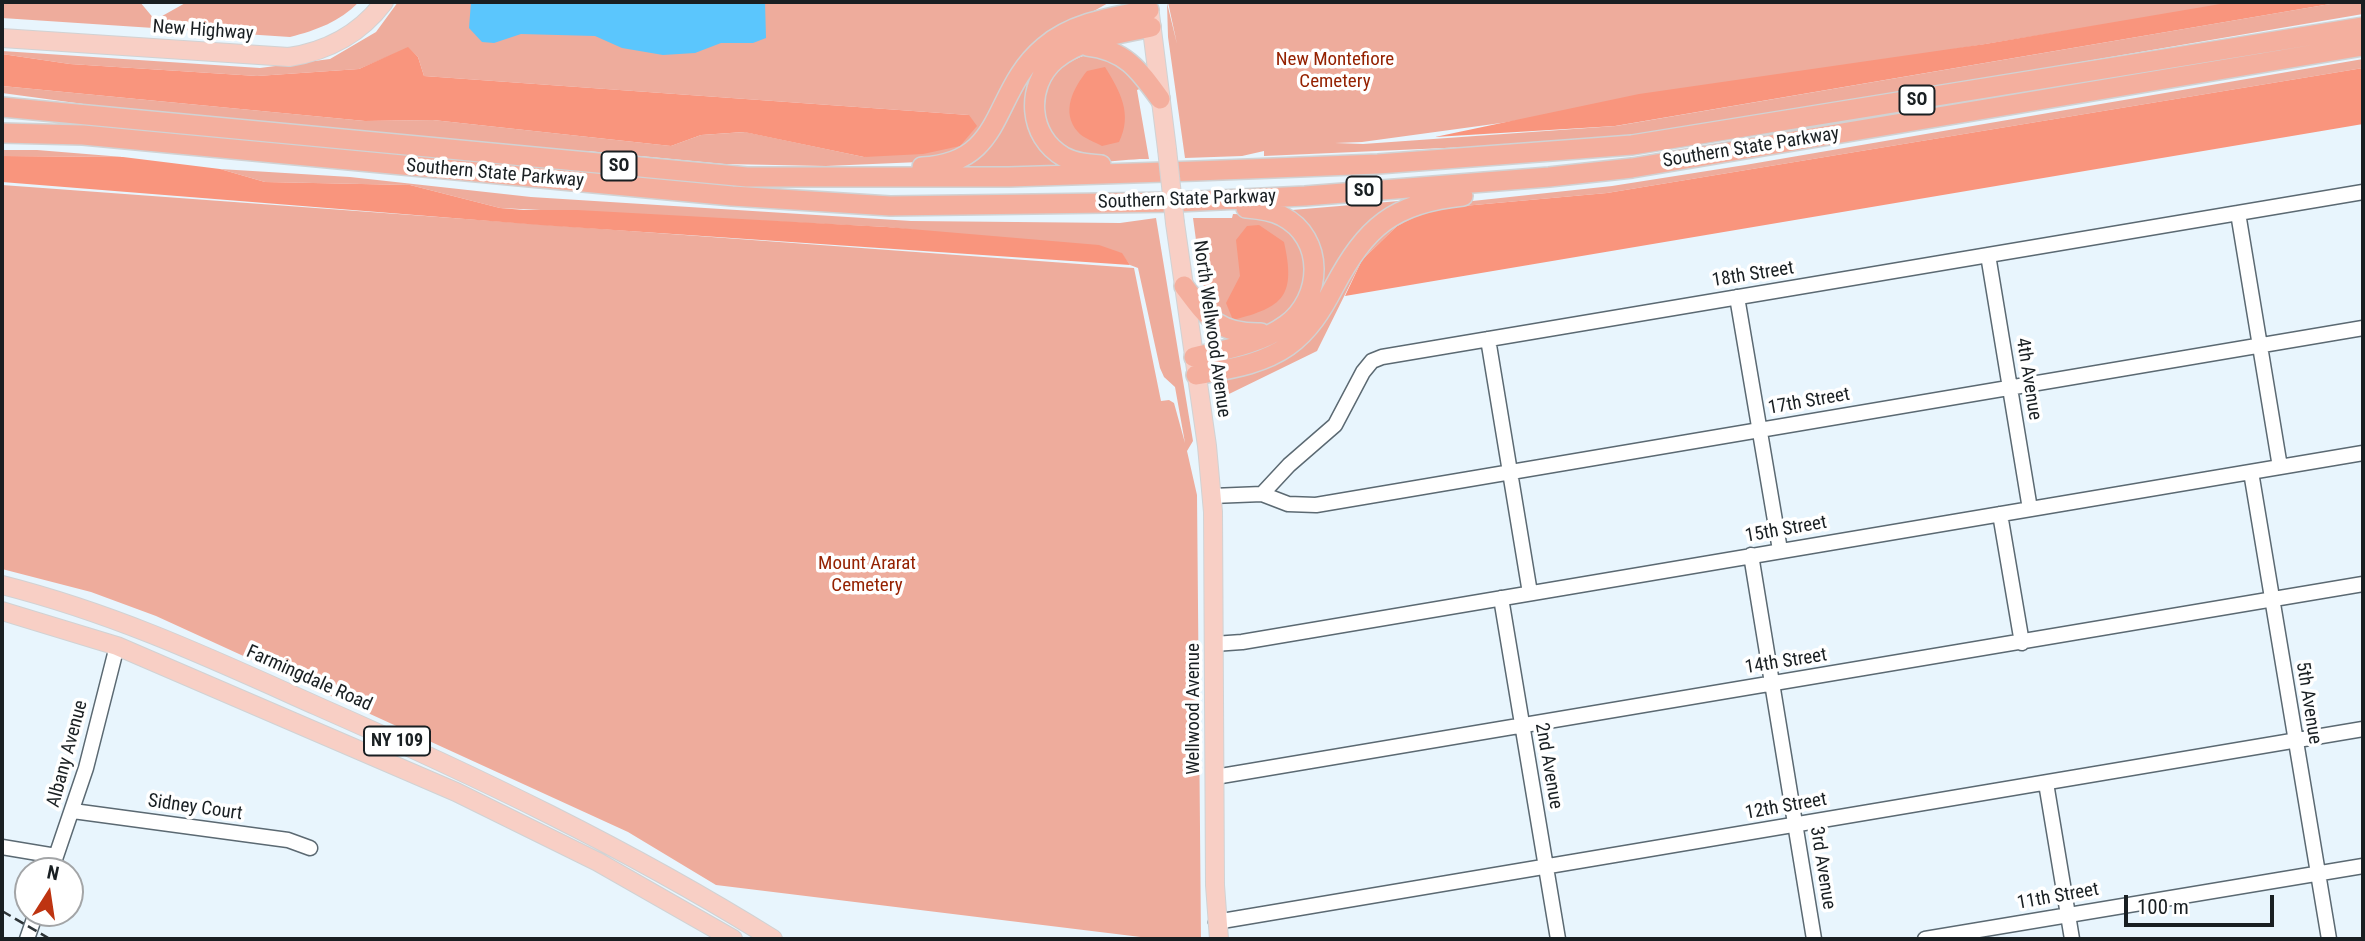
<!DOCTYPE html>
<style>
body{margin:0}
#map{position:relative;width:2365px;height:941px;overflow:hidden;background:#e8f5fd;font-family:"Roboto Condensed",sans-serif}
canvas{display:block}
.frame{position:absolute;inset:0;border:4px solid #191f22;pointer-events:none}
.north{position:absolute;left:14px;top:857px;width:70px;height:70px;box-sizing:border-box;background:#fff;border:2px solid #a3a5a7;border-radius:50%;rotate:12deg;font-size:19px;font-weight:700;line-height:28px;text-align:center;color:#191f22}
.north::after{content:'';display:block;margin:auto;width:24px;height:32px;background:#be3411;clip-path:polygon(50% 0,100% 100%,50% 72%,0 100%)}
.scale{position:absolute;left:2124px;top:895px;width:150px;height:32px;box-sizing:border-box;border:4px solid #191f22;border-top:0;padding-left:9px;font-size:21px;line-height:24px;white-space:nowrap;color:#191f22;-webkit-text-stroke:5px #fff;paint-order:stroke}
</style>
<div id="map">
<canvas width="2365" height="941"></canvas>
<div class="frame"></div>
<div class="north">N</div>
<div class="scale">100 m</div>
</div>
<script>
const context = document.querySelector('canvas').getContext('2d');
context.lineJoin = 'round';
function fill(path, color) { context.fillStyle = color; context.fill(path, 'evenodd'); }
function stroke(path, color, width, dash) { context.strokeStyle = color; context.lineWidth = width; context.lineCap = dash ? 'butt' : 'round'; context.setLineDash(dash || []); context.stroke(path); }
function label(font, color, halo, rows, align = 'center') {
  context.font = font + ' "Roboto Condensed",sans-serif'; context.lineWidth = 7; context.setLineDash([]); context.textBaseline = 'middle'; context.strokeStyle = halo; context.fillStyle = color; for (const [text, x, y, turn = 0] of rows) {
    context.save(); context.translate(x, y); context.rotate((+turn || 0) * Math.PI / 180); context.textAlign = isNaN(turn) ? turn : align; if (halo) context.strokeText(text, 0, 0); context.fillText(text, 0, 0); context.restore();
  }
}
fill(new Path2D(`
 M 2,2 L 140,2 L 155,20 L 187,2 L 359,2 C 339,22 317,30 290,37 L 2,18 Z
 M 398,2 L 1110,2 L 1038,42 L 982,136 L 943,161 L 826,166 L 724,164 L 587,151 L 532,152 L 150,113 L 2,93 L 2,86 L 365,121 L 433,120 L 671,146 L 701,135 L 745,132 L 864,157 L 969,115 L 424,76 L 418,57 L 408,48 L 359,69 L 257,76 L 70,64 L 2,54 L 2,51 L 260,68 L 330,59 L 376,32 Z
 M 1168,2 L 2243,2 L 1501,123 L 1362,142 L 1335,143 L 1363,144 L 1616,126 L 2342,2 L 2363,2 L 2363,14 L 1653,135 L 1512,145 L 1264,156 L 1264,151 L 1242,156 L 1185,158 L 1168,37 L 1167,3 L 1177,44 Z
 M 1085,38 L 1030,100 L 1065,166 L 960,170 L 1030,69 Z
 M 1092,53 L 1115,56 L 1142,88 L 1137,90 L 1149,159 C 1127,158 1098,166 1078,158 C 1046,145 1030,109 1051,78 C 1061,64 1076,58 1092,53 Z
 M 2363,59 L 2363,68 L 1607,193 L 1430,209 L 1397,226 L 1362,260 L 1317,351 L 1229,394 L 1215,395 L 1218,380 L 1271,363 L 1294,349 L 1314,331 L 1333,306 L 1366,247 L 1380,231 L 1426,206 L 1612,186 L 1745,165 Z
 M 2,150 L 37,150 L 123,157 L 2,156 Z
 M 220,169 L 350,177 L 531,197 L 911,221 L 1120,223 L 1156,218 L 1193,441 L 1187,451 L 1197,495 L 1201,939 L 1157,939 L 716,885 L 628,832 L 156,616 L 91,592 L 2,569 L 2,185 L 1134,268 L 1161,401 L 1169,400 L 1174,403 L 1185,443 L 1175,387 L 1164,377 L 1160,368 L 1138,268 L 1130,265 L 1121,253 L 887,227 L 500,208 L 410,185 L 265,182 Z
 M 1411,200 L 1389,214 L 1304,327 L 1241,364 L 1218,359 L 1278,339 L 1320,270 L 1280,211 Z
 M 1233,214 L 1262,215 L 1300,238 L 1309,278 C 1289,314 1285,326 1242,330 L 1210,306 L 1201,277 L 1193,218 L 1232,218 Z`), '#eeac9c');
fill(new Path2D(`
 M 2232,2 L 2342,2 L 1615,126 L 1435,137 L 1639,94 L 1985,44 Z
 M 408,47 L 418,57 L 424,76 L 969,115 L 977,126 L 960,146 L 923,154 L 864,157 L 744,132 L 701,135 L 671,146 L 433,120 L 365,121 L 2,86 L 2,54 L 70,64 L 257,76 L 359,69 Z
 M 1105,67 C 1120,91 1133,114 1119,142 L 1102,146 C 1095,142 1083,138 1078,132 C 1060,112 1074,87 1087,71 Z
 M 2363,68 L 2363,124 L 1345,296 L 1362,260 L 1397,226 L 1430,209 L 1607,193 Z
 M 2,156 L 123,157 L 220,169 L 265,182 L 410,185 L 500,208 L 524,210 L 577,210 L 887,227 L 1099,245 L 1122,253 L 1130,265 L 540,225 L 2,182 Z
 M 1259,225 L 1284,242 C 1296,296 1284,307 1233,320 L 1226,303 L 1240,276 L 1236,240 L 1247,226 Z`), '#f9957d');
fill(new Path2D(`
 M 471,2 L 765,2 L 766,38 L 753,43 L 721,43 L 695,53 L 663,55 L 622,48 L 595,36 L 521,34 L 494,43 L 482,42 L 469,28 Z`), '#5bc6fd');
const minor = new Path2D(`
 M 2238,213 L 2280,467
 M 1988,255 L 2030,509
 M 1737,297 L 1780,550
 M 1488,339 L 1530,593
 M 2251,472 L 2329,939
 M 1262,494 L 1289,465 L 1335,425 L 1363,372 L 1372,361 L 1382,357 L 2363,192
 M 1212,496 L 1262,494 L 1288,504 L 1316,505 L 2363,328
 M 2000,514 L 2022,643
 M 1751,555 L 1814,939
 M 1501,598 L 1558,939
 M 1214,644 L 1242,642 L 2363,453
 M 1215,777 L 2363,584
 M 2046,783 L 2072,939
 M 73,811 L 288,840 L 310,848
 M 2,847 L 56,856
 M 51,871 L 86,768 L 117,646
 M 1216,922 L 2363,729
 M 27,939 L 36,913
 M 1925,939 L 2363,866`);
const major = new Path2D(`
 M 1150,14 L 1167,149
 M 2,38 L 289,57 C 328,51 360,34 384,2
 M 1175,223 L 1207,446 L 1213,512 L 1215,885 L 1219,939
 M 2,585 C 116,614 210,658 317,706 C 474,775 627,848 773,939
 M 2,611 L 117,646 L 456,792 L 598,862 L 733,939`);
const highway = new Path2D(`
 M 1087,46 C 1125,50 1139,70 1160,99
 M 2,107 L 747,177 L 1009,177 L 1196,171 L 1378,164 L 1632,145 L 2363,27
 M 2,133 L 83,135 L 732,196 L 890,206 L 1178,202 L 1305,196 L 1549,177 L 1632,168 L 2363,46
 M 1101,165 C 1088,164 1075,163 1064,157 C 1028,137 1025,86 1055,60 C 1081,38 1119,34 1151,27
 M 922,167 C 1007,163 990,92 1044,47 C 1073,22 1113,17 1149,10
 M 1184,286 C 1208,318 1218,334 1261,333
 M 1194,357 C 1224,350 1260,344 1286,325 C 1323,298 1325,238 1282,216 C 1271,210 1258,209 1246,208
 M 1196,375 C 1228,369 1261,365 1288,346 C 1309,331 1322,310 1334,287 C 1366,227 1393,203 1463,196`);
stroke(minor, '#5b6972', 17);
stroke(major, '#d1d2d3', 20);
stroke(highway, '#d1d2d3', 22);
stroke(minor, '#fff', 14);
stroke(major, '#f8cfc5', 18);
stroke(highway, '#f4af9e', 19);
stroke(new Path2D(`
 M 2,911 L 50,939`), '#2e3538', 2.5, [10, 5]);
const majorBridge = new Path2D(`
 M 1167,149 L 1175,223`);
stroke(majorBridge, '#d1d2d3', 20, []);
stroke(majorBridge, '#f8cfc5', 18);
for (const [x, y, w] of [
 [1917,100,35],
 [619,166,35],
 [1364,191,35],
 [397,741,66]
]) { const box = new Path2D(); box.roundRect(x - w / 2, y - 14.5, w, 29, 5); context.fillStyle = '#fff'; context.fill(box); stroke(box, '#191f22', 2); }
label('bold 18px', '#191f22', null, [
 ["SO",1917,100],
 ["SO",619,166],
 ["SO",1364,191],
 ["NY 109",397,741]
]);
label('19px', '#191f22', '#fff', [
 ["New Highway",203,31,4],
 ["Southern State Parkway",1751,148,-9],
 ["Southern State Parkway",495,174,5],
 ["Southern State Parkway",1187,200,-2],
 ["18th Street",1753,275,-9],
 ["North Wellwood Avenue",1211,329,82],
 ["4th Avenue",2028,379,81],
 ["17th Street",1809,402,-10],
 ["15th Street",1786,530,-10],
 ["14th Street",1786,662,-9],
 ["Farmingdale Road",309,679,24],
 ["5th Avenue",2308,703,81],
 ["Wellwood Avenue",1194,709,-90],
 ["Albany Avenue",68,754,-75],
 ["2nd Avenue",1548,766,80],
 ["12th Street",1786,807,-10],
 ["Sidney Court",195,808,8],
 ["3rd Avenue",1822,868,81],
 ["11th Street",2058,897,-10]
]);
label('19px', '#952202', '#fff', [
 ["New Montefiore",1335,60],
 ["Cemetery",1335,82],
 ["Mount Ararat",867,564],
 ["Cemetery",867,586]
]);
</script>
